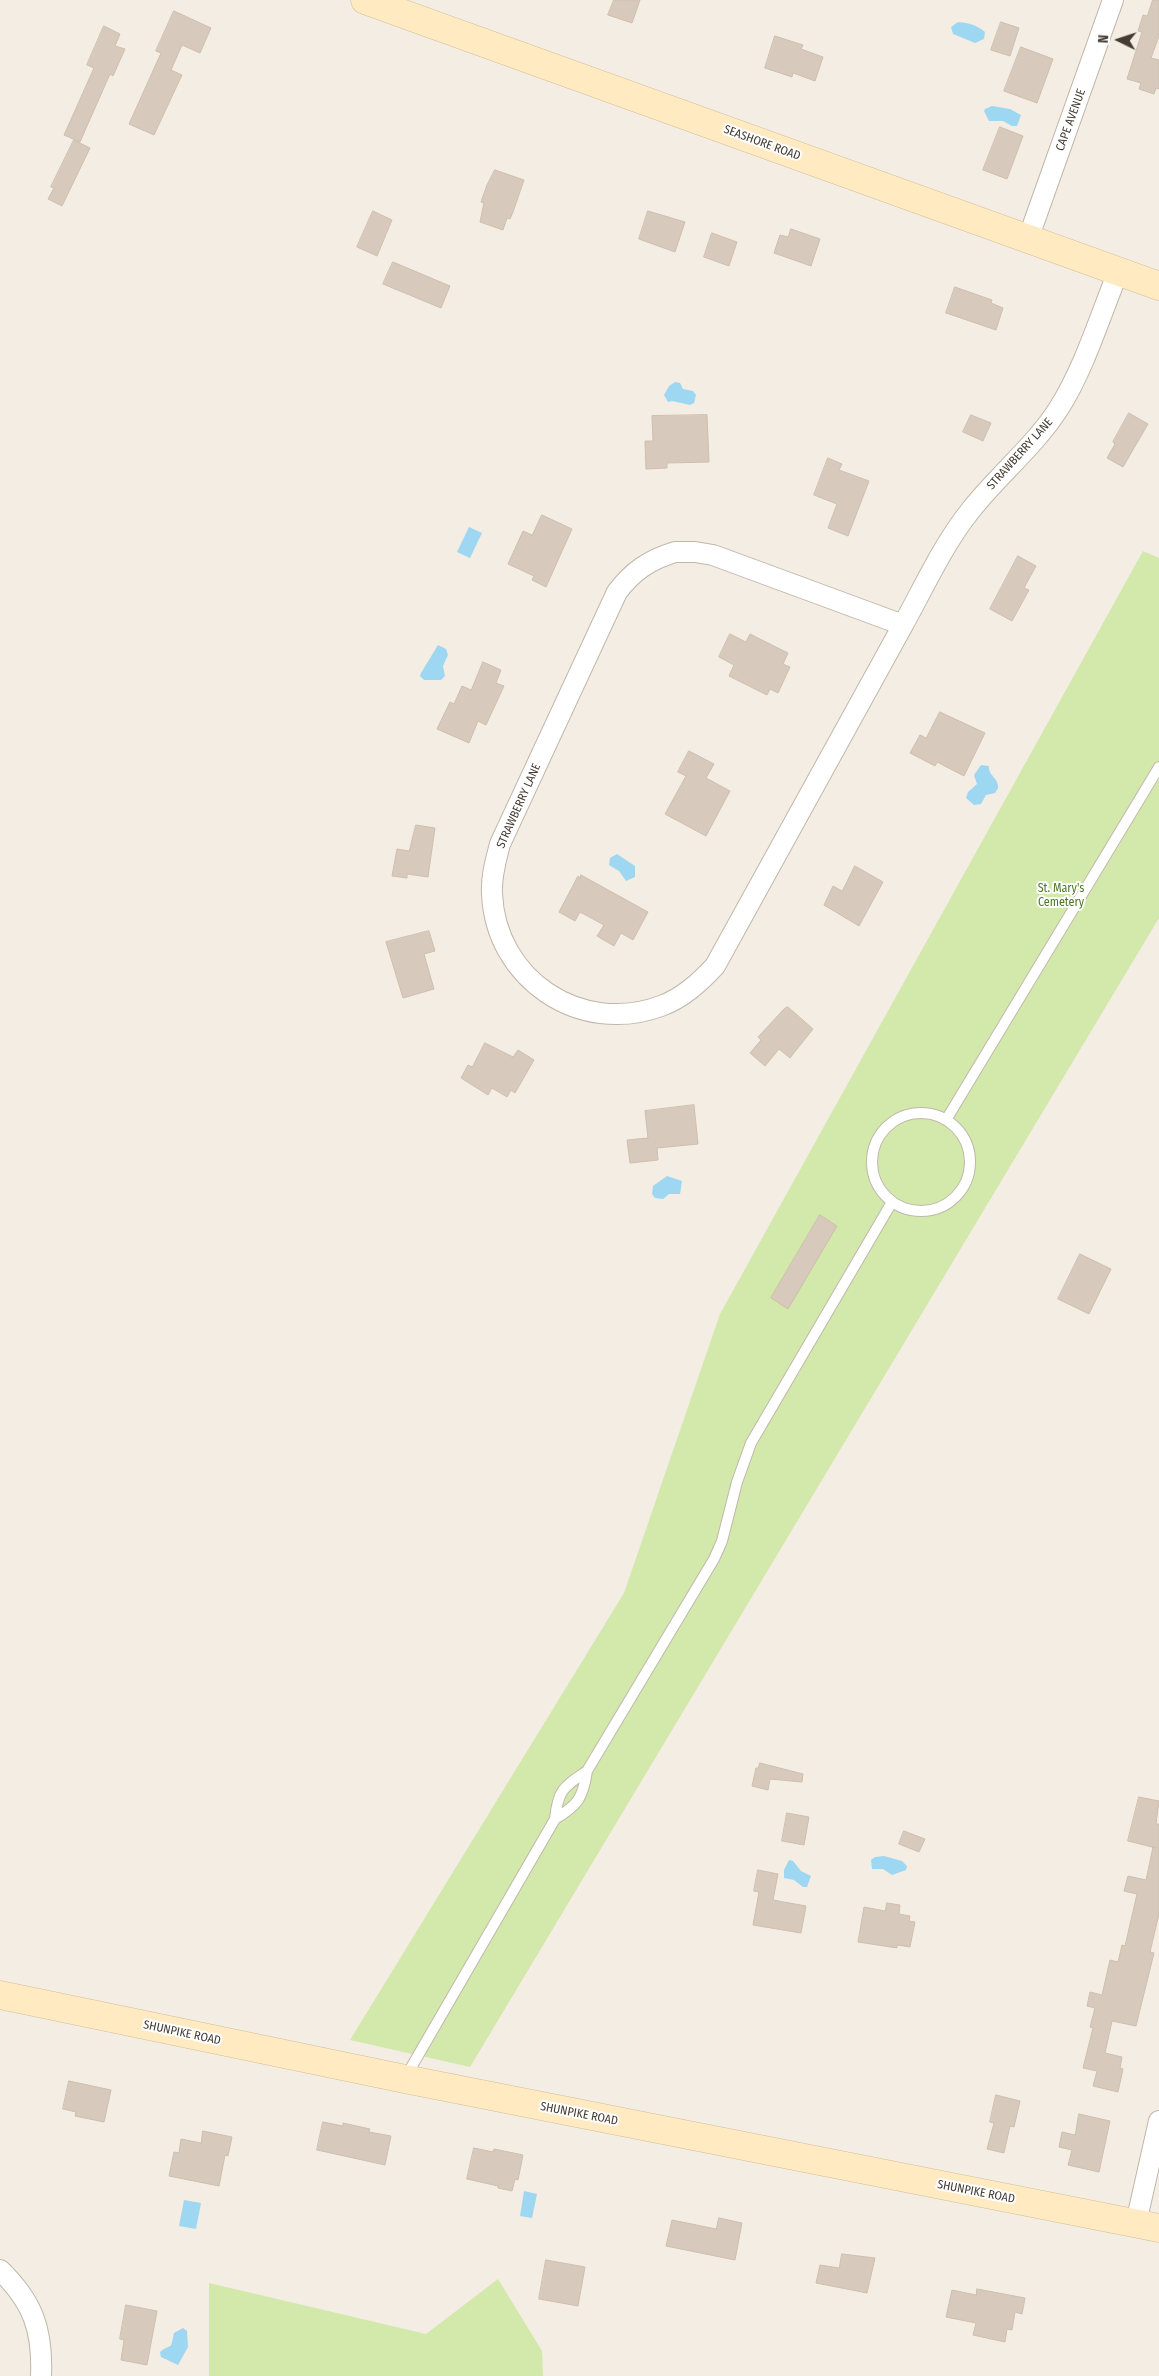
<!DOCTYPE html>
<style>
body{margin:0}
#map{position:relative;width:1159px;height:2376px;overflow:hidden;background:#f3ede4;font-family:"Fira Sans Condensed",sans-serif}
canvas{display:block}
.north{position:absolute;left:1094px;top:15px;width:50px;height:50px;-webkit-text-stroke:4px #fff;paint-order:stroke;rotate:274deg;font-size:14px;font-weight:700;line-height:20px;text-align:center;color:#453d34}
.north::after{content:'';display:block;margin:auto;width:18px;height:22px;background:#453d34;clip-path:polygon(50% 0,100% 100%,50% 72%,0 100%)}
</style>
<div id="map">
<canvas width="1159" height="2376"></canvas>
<div class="north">N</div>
</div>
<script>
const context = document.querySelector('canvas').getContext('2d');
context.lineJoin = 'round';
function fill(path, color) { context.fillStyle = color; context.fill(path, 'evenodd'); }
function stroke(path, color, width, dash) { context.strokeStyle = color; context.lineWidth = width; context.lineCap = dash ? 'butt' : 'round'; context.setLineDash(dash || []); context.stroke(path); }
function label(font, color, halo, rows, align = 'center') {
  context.font = font + ' "Fira Sans Condensed",sans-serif'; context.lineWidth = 4; context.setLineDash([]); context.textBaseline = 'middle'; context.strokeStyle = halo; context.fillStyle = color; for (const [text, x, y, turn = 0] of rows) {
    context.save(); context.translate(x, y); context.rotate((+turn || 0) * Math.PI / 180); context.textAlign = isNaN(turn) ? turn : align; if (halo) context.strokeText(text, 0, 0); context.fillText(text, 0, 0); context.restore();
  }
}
fill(new Path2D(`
 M 1143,551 L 1159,558 L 1159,918 L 470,2067 L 350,2040 L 624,1593 L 720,1314 Z
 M 498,2279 L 542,2351 L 543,2376 L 209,2376 L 209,2283 L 426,2334 Z`), '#d3e8ab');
fill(new Path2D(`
 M 958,22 C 969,23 977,25 985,32 L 984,39 L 975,43 L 953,34 L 951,27 Z
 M 992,106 L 1010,109 L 1021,115 L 1017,126 L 1012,126 L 1003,121 L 989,121 L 984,111 L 985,109 Z
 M 675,382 L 680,383 L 683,389 L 693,391 L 696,395 L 694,403 L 690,405 L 672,401 L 668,402 L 664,395 L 669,386 Z
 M 469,527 L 482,533 L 470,558 L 457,552 Z
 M 438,645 L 446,649 L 448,655 L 443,666 L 445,676 L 441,680 L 424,680 L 420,676 L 421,673 Z
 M 981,765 L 989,766 C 988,776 999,778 998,788 L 995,793 L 986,795 L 981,804 L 974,805 L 966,798 L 968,792 L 977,784 L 974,775 Z
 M 617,854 L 635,866 L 635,877 L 626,881 L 619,871 L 609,865 L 610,858 Z
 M 667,1176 L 682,1181 L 680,1194 L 669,1194 L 663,1199 L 655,1198 L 652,1194 L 653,1186 Z
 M 884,1856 L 902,1861 L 907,1866 L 906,1870 L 892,1875 L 883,1869 L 872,1869 L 871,1860 L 875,1857 Z
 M 789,1860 L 793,1861 L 801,1871 L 811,1876 L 807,1887 L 803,1887 L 794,1880 L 784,1878 L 784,1870 Z
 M 524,2191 L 537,2194 L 532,2218 L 520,2216 Z
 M 184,2200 L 201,2203 L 196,2229 L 179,2226 Z
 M 183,2328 L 187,2331 L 188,2347 L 178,2365 L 161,2357 L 160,2352 C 173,2342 170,2352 174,2333 Z`), '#9ed7f2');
const building = new Path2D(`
 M 614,0 L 640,0 L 632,23 L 608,15 Z
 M 1153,0 L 1159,0 L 1159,36 L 1151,58 L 1159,60 L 1159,89 L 1156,88 L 1154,94 L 1139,89 L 1141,83 L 1127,79 L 1142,32 L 1138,31 L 1143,15 L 1147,16 Z
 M 174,11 L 211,28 L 200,53 L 182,45 L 171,70 L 182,75 L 154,135 L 129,124 L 161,53 L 156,51 Z
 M 1001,22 L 1019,28 L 1010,56 L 991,50 Z
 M 104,26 L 120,34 L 115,46 L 125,49 L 113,76 L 110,74 L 80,142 L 64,135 L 94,68 L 87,65 Z
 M 775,36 L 803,45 L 801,49 L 823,57 L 815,81 L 793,73 L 792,77 L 765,68 Z
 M 1021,47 L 1053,59 L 1037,103 L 1004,91 Z
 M 1000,127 L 1023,136 L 1007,179 L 983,170 Z
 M 74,140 L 90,148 L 62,206 L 48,199 L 54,188 L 51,187 Z
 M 495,170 L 524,180 L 513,212 L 510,219 L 507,218 L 503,230 L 480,222 L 484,203 L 481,202 L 487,185 Z
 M 373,211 L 392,220 L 377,256 L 357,247 Z
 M 648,211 L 685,222 L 675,252 L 639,239 Z
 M 791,229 L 820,239 L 811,266 L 774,253 L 780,235 L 788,237 Z
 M 712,233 L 737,242 L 729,266 L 704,257 Z
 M 393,262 L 450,286 L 441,308 L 383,284 Z
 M 955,287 L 992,300 L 991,303 L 1003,308 L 996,330 L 946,313 Z
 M 1129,413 L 1148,424 L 1123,467 L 1107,458 L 1115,444 L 1113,442 Z
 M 707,415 L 709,462 L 667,463 L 667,468 L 646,469 L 645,441 L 653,441 L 652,416 Z
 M 971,415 L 991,423 L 983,441 L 963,432 Z
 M 828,458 L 842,464 L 839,470 L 869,481 L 848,536 L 828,528 L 837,504 L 814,495 Z
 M 542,515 L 572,529 L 546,587 L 532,580 L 534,576 L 508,564 L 523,531 L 532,535 Z
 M 1018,556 L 1036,566 L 1024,588 L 1029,590 L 1012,621 L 990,609 Z
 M 730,634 L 746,642 L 750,634 L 788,653 L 783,664 L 790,667 L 778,693 L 770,689 L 767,695 L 729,676 L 734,665 L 719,657 Z
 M 483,662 L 501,670 L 496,683 L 504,686 L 486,725 L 478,721 L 469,743 L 437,729 L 450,702 L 454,704 L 462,686 L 471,690 Z
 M 940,712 L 985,733 L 964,776 L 937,762 L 935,766 L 910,753 L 920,735 L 926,738 Z
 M 689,751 L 714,764 L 706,778 L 730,791 L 706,836 L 665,814 L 686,776 L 678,772 Z
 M 416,825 L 435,828 L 428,877 L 407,874 L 407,878 L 392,876 L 397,849 L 409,851 Z
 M 855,866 L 883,882 L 859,926 L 824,905 L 833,886 L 842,891 Z
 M 581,875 L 648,912 L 633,940 L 621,933 L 614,946 L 597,936 L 604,925 L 580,912 L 575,921 L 559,912 L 578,876 L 580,878 Z
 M 429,931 L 435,951 L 424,954 L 434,989 L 403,998 L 386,942 Z
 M 788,1007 L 813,1029 L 790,1058 L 779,1049 L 765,1066 L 750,1053 L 761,1040 L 758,1037 L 785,1008 Z
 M 485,1043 L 513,1057 L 518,1050 L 534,1060 L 515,1093 L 511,1090 L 507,1097 L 492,1088 L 488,1095 L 461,1078 L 468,1065 L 472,1067 Z
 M 694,1105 L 698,1144 L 657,1148 L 658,1160 L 630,1163 L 627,1140 L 648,1138 L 645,1111 Z
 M 820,1215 L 837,1226 L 788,1309 L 771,1298 Z
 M 1080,1254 L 1111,1269 L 1089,1314 L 1058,1299 Z
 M 760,1763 L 803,1774 L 802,1782 L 770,1779 L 768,1790 L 752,1786 L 756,1768 L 758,1768 Z
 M 1139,1797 L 1159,1801 L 1156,1824 L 1159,1824 L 1159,1914 L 1150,1952 L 1154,1953 L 1136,2026 L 1112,2021 L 1105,2053 L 1122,2057 L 1120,2068 L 1123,2069 L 1118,2092 L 1093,2086 L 1097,2071 L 1083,2068 L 1093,2028 L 1090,2027 L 1095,2008 L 1087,2006 L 1090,1992 L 1102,1995 L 1110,1960 L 1118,1962 L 1122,1945 L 1125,1946 L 1137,1894 L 1124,1891 L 1128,1876 L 1146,1880 L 1153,1847 L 1156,1848 L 1128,1841 Z
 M 787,1813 L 809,1817 L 804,1845 L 782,1841 Z
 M 904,1831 L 925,1839 L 919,1852 L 899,1844 Z
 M 758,1870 L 778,1874 L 773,1900 L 806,1906 L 801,1933 L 753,1925 L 759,1892 L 754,1891 Z
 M 887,1903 L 900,1905 L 899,1914 L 910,1916 L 909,1921 L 915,1922 L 910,1947 L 897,1945 L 897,1948 L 858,1942 L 864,1907 L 885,1911 Z
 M 69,2081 L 111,2090 L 104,2122 L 75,2116 L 76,2112 L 63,2109 Z
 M 996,2095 L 1020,2101 L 1014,2127 L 1010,2126 L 1004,2153 L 987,2149 L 994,2123 L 990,2122 Z
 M 1079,2114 L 1110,2121 L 1099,2172 L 1068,2165 L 1072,2150 L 1059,2147 L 1062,2132 L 1075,2135 Z
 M 323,2122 L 343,2126 L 343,2123 L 370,2129 L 369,2132 L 391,2136 L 385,2165 L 317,2150 Z
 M 203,2131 L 232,2137 L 228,2156 L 225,2155 L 219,2186 L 169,2176 L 174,2152 L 179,2153 L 181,2139 L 201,2143 Z
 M 474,2148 L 493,2152 L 494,2149 L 523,2155 L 518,2180 L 515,2179 L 512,2191 L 498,2188 L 498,2186 L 467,2179 Z
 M 719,2218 L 742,2223 L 735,2260 L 666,2246 L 672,2220 L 716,2229 Z
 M 842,2254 L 875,2258 L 867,2293 L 816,2283 L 820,2265 L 839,2268 Z
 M 546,2260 L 585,2267 L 578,2306 L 539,2299 Z
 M 977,2289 L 1025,2298 L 1022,2314 L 1015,2312 L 1012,2330 L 1007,2329 L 1005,2342 L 973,2335 L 976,2323 L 946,2317 L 952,2290 L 976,2295 Z
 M 126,2305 L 157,2311 L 147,2365 L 121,2360 L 124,2340 L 120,2339 Z`);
fill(building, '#d7cabc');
stroke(building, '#cfbeac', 1);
const lane = new Path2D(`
 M872 1162a49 49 0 1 1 98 0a49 49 0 1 1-98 0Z
 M 946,1120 L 1159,767
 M 555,1819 C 578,1805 583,1798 587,1771 L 714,1559 L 722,1541 L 737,1482 L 751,1443 L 892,1202
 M 405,2078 L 555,1819 C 558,1789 564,1787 587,1771`);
const street = new Path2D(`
 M 1028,239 L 1113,0
 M 675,552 L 695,552 L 713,555 L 903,625 L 715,966 C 700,982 683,998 661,1006 C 580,1036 495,979 492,893 C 491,876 496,860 500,844 L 617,592 C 633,571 649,560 675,552 Z
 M 903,625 C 924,587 943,545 970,511 C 998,475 1035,446 1059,408 C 1083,371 1101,314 1118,272
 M 1136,2223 L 1159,2121
 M 0,2270 C 33,2302 43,2330 41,2376`);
const secondary = new Path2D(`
 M 365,0 L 1159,286
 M 0,1995 L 405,2079 L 1159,2228`);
stroke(lane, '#c1b7aa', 12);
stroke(street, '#c1b7aa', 22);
stroke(secondary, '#d4bd93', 29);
stroke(lane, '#fff', 10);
stroke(street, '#fff', 20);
stroke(secondary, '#ffeac2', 28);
label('12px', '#453d34', '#fff', [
 ["CAPE AVENUE",1071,120,-70],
 ["SEASHORE ROAD",762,143,20],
 ["STRAWBERRY LANE",1020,454,-48],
 ["STRAWBERRY LANE",519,806,-66],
 ["SHUNPIKE ROAD",182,2033,12],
 ["SHUNPIKE ROAD",579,2114,11],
 ["SHUNPIKE ROAD",976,2192,11]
]);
label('12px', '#4d7826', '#fff', [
 ["St. Mary's",1061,889],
 ["Cemetery",1061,903]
]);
</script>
